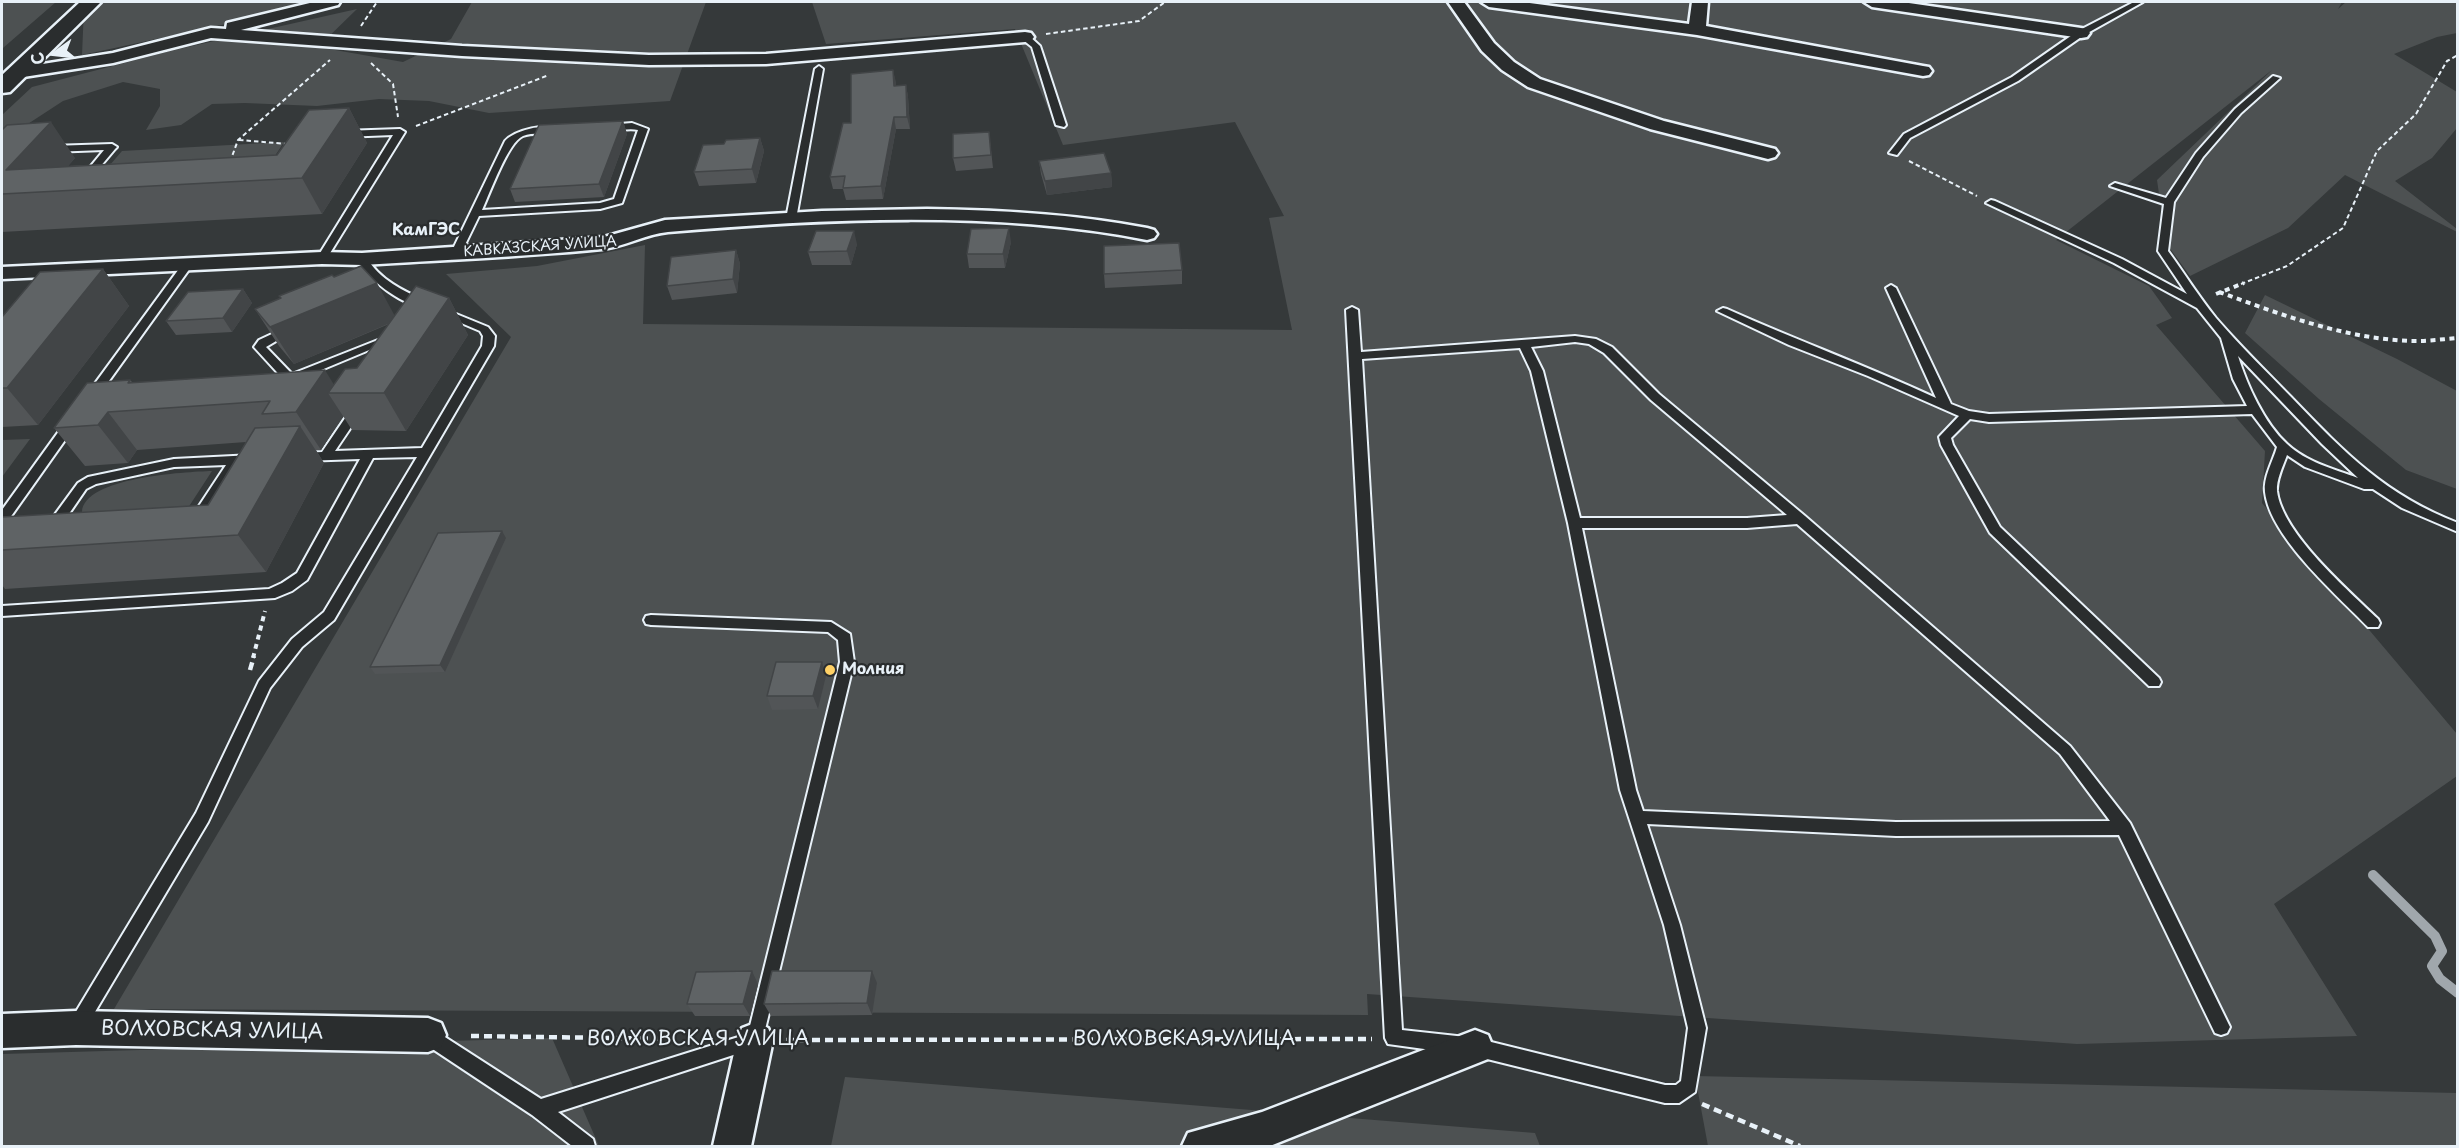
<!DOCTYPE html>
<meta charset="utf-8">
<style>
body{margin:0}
#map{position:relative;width:2459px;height:1148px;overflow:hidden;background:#35393a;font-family:"Playpen Sans",sans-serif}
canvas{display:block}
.frame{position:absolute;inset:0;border:3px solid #e8f1f8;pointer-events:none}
.north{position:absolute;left:24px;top:24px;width:60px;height:60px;-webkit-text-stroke:4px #2a2d2e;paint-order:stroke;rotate:255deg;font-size:16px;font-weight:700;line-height:24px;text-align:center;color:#e8f1f8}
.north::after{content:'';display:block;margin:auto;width:21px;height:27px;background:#e8f1f8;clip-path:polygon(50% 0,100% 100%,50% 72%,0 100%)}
</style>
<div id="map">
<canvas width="2459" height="1148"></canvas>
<div class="frame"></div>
<div class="north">С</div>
</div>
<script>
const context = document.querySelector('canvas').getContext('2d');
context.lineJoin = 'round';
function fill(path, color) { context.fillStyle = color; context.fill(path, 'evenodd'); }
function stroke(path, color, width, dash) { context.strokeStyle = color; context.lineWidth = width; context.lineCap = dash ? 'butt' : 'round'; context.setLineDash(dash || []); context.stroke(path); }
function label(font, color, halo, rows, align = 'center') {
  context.font = font + ' "Playpen Sans",sans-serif'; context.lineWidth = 4.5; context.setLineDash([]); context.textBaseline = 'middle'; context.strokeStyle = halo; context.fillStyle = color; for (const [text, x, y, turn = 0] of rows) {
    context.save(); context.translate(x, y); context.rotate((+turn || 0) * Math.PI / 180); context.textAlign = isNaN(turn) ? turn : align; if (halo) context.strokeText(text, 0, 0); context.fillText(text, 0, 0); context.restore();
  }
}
fill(new Path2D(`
 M 2,2 L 56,2 L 3,48 Z
 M 106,2 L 319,2 L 291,10 L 82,55 L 84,8 Z
 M 472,2 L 706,2 L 670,101 L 489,113 L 429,101 L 379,99 L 317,106 L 245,103 L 212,104 L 181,125 L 146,130 L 160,106 L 160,89 L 123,82 L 63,101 L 14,133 L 2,136 L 2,115 L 32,87 L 170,51 L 357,9 L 318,47 L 403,62 L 451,39 Z
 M 812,2 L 2342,2 L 2338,9 L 2346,2 L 2457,2 L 2457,33 L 2437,37 L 2394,54 L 2457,92 L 2457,128 L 2432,158 L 2395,181 L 2457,229 L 2457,232 L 2345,175 L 2288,228 L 2190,276 L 2166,243 L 2157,180 L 2272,70 L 2056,240 L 2149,286 L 2172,318 L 2156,325 L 2265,451 L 2262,503 L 2457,734 L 2457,776 L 2274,904 L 2357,1036 L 2077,1044 L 1367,994 L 1368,1015 L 114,1009 L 511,337 L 446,274 L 537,266 L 645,245 L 643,324 L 1292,330 L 1269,218 L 1284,216 L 1235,122 L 1063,145 L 1015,29 L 826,44 Z
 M 284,142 L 260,179 L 91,187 L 122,151 Z
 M 2265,295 L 2397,359 L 2457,391 L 2457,489 L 2406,470 L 2319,399 L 2245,333 Z
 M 30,439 L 2,477 L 2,440 Z
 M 212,471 L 186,511 L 84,516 L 82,512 C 84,477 185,472 212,471 Z
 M 552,1038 L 599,1146 L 2,1146 L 2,1054 Z
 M 1695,1076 L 2457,1093 L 2457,1146 L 1708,1146 Z
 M 845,1077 L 1535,1133 L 1540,1146 L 831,1146 Z`), '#4d5152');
stroke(new Path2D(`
 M 2373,875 L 2435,936 L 2442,951 L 2432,966 L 2440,979 L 2458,993`), '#a0a7ac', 10);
const service = new Path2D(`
 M 2134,2 L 2143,2 L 2084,35 L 2018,81 L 1910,138 L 1897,155 L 1889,153 L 1904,134 L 2012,77 L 2078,31 Z
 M 1022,35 L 1028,35 L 1040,46 L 1066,125 L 1064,127 L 1056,125 L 1032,47 L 1022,39 Z
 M 819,66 L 823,69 L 796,219 L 791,222 L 786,219 L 815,69 Z
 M 2273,76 L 2280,78 L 2241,113 L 2203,157 L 2174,202 L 2168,251 C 2184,273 2199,297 2216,318 C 2240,346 2266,371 2292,398 C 2344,452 2385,495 2458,523 L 2458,532 L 2402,508 L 2373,489 L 2364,489 L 2305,467 L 2287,455 C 2283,466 2276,480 2277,491 C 2282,533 2348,590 2378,619 L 2380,623 L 2378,627 L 2368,627 C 2337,595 2270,537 2265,492 C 2263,478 2273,461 2277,447 L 2252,414 L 1989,422 L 1970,419 L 1951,438 L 1953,445 L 2000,527 L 2159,678 L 2161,682 L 2159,686 L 2149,686 L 1990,533 L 1941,445 L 1939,437 L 1959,416 L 1868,376 L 1789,345 L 1717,311 L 1723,308 L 1727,309 C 1796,340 1867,366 1936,398 L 1886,288 L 1891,285 L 1896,288 L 1951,404 L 1969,411 L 1989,414 L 2247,406 L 2233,379 L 2221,338 L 2197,308 L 2114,263 L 1986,203 L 1991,200 L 1995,201 L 2122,259 L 2187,294 L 2158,251 L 2164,204 L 2110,186 L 2115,183 L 2166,198 L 2196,153 L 2235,109 ZM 2238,356 L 2322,444 L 2358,478 C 2334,469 2306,462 2287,444 C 2264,423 2247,385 2238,356 Z
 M 632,123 L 648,129 L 622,203 L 600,209 L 479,216 L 461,253 L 456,256 L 452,255 L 451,253 L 505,141 C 515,130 547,122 560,130 C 550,137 535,131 523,136 C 508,142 490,193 482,210 L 600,203 L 614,199 L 638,130 C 626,127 612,134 602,128 L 607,125 Z
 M 400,129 L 405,132 L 327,258 L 326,260 L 318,260 L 317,258 L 393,135 L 343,137 L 338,134 L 343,131 Z
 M 112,144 L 117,147 L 115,149 L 89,180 L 86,181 L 81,178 L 104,150 L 51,152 L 46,149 L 51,146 Z
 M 362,256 L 366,257 C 380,280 403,291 428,302 L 428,306 C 406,310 366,278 357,259 Z
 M 188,261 L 193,264 L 96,399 L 88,399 L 86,396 L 88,393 L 184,262 Z
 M 1352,307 L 1358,310 L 1361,352 L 1575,336 L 1596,339 L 1612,347 L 1659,394 L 1805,516 L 2070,746 L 2130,823 L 2227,1021 L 2230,1027 L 2227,1033 L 2221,1035 L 2215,1033 L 2119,835 L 1896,836 L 1647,824 L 1680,925 L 1706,1028 L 1695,1092 L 1679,1103 L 1665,1103 L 1475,1056 L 1388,1044 L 1385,1038 L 1346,310 ZM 1575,342 L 1589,344 L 1604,353 L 1651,400 L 1787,515 L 1747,518 L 1580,518 L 1543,371 L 1531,347 ZM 1520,348 L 1531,371 L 1568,523 L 1620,790 L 1664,925 L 1688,1028 L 1681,1081 L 1676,1085 L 1665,1085 L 1475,1038 L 1402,1030 L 1362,359 ZM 1797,524 L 2060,754 L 2110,821 L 1896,822 L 1643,811 L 1636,790 L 1582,528 L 1747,528 Z
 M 444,309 L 488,327 L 495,336 L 494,346 L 334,620 L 302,647 L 270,688 L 208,822 L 83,1032 L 77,1034 L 71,1032 L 68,1026 L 71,1020 L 196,813 L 259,681 L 292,639 L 324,612 L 417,457 L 373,458 L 307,580 L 292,591 L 275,598 L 2,616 L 2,606 L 269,589 L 282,583 L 297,573 L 360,459 L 302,461 L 296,457 L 302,453 L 322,452 L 354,405 L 358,404 L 364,408 L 335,451 L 422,448 L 482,346 L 483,336 L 480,331 L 440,314 L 440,310 Z
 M 289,326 L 293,327 L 293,331 L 266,347 L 292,374 L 388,336 L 392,335 L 398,338 L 290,383 L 286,382 L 254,347 L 259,340 Z
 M 71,419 L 77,423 L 75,426 L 7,522 L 2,523 L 2,510 L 67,420 Z
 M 253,455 L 259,459 L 257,462 L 239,464 L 205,518 L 195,523 L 190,521 L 189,518 L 195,512 L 226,465 L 174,467 L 96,484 L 86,489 L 62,524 L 64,528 L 62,531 L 52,531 L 48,524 L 78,483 L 88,477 L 174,459 Z
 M 651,615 L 831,622 L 850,634 L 854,662 L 761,1046 L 558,1112 L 593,1139 L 595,1146 L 572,1146 L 532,1115 L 422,1042 L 419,1036 L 422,1030 L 428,1027 L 434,1030 L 541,1099 L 748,1034 L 840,662 L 838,640 L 828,632 L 651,625 L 646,624 L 644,620 L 646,616 Z`);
const minor = new Path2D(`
 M 314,2 L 340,2 L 338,5 L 241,30 L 462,46 L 649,55 L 766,54 L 1025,32 L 1031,33 L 1034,37 L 1031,41 L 1025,42 L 766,64 L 649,65 L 462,56 L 211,38 L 113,63 L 17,78 L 11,77 L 8,73 L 11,69 L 17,68 L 113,53 L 211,28 L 226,29 L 227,23 Z
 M 1448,2 L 1464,2 L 1494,43 L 1514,62 L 1540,79 L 1664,121 L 1775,149 L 1778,153 L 1775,157 L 1768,159 L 1650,129 L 1528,87 L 1502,70 L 1482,51 Z
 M 1481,2 L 1522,2 L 1689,24 L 1692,2 L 1708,2 L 1706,26 L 1923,66 L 1929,67 L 1932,71 L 1929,75 L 1923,76 L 1697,35 L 1489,7 Z
 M 1864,2 L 1902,2 L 2081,28 L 2087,29 L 2090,33 L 2087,37 L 2081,38 L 1872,7 Z
 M 927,209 C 1001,210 1074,214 1147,228 L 1154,230 L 1157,234 L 1154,238 L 1147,240 C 995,210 822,219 668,232 C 645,234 625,247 602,249 C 522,257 442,260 362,265 L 322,264 L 2,279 L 2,267 L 322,252 L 362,253 L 604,237 L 665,220 L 822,211 Z
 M 76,1011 L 428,1018 L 441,1023 L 446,1035 L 441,1047 L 428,1052 L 76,1045 L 2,1048 L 2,1014 Z
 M 755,1023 L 768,1028 L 773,1040 L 751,1146 L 713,1146 L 737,1040 L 742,1028 Z
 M 1475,1030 L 1488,1035 L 1493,1047 L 1488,1059 L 1270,1146 L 1182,1146 L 1188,1133 L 1262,1112 Z`);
const tertiary = new Path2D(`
 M 80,2 L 101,2 L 10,92 L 2,93 L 2,75 Z`);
stroke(service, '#e8f1f8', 4);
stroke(minor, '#e8f1f8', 5);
stroke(tertiary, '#e8f1f8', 5);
stroke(new Path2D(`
 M 361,26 L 377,2
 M 1046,34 L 1139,21 L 1165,2
 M 371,63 L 393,84 L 398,117
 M 416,126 L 549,75
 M 239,140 L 288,144
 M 1909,161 L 1977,196
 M 230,162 L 238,140 L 330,60
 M 2241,284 L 2287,266 L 2343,228 L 2377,151 L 2416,114 L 2447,61 L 2458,55`), '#e8f1f8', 2, [4.5, 3]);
stroke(new Path2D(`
 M 2219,292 C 2282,315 2348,340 2416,341 C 2430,341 2444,339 2458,338
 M 2216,294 L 2244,283
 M 253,658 L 265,611`), '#e8f1f8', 4, [5, 4.5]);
stroke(new Path2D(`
 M 250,670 L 254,656
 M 471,1036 L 679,1039
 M 786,1040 L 1372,1039
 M 1702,1104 L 1800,1146`), '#e8f1f8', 4.5, [8, 5]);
fill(service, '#2a2d2e');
fill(minor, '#2a2d2e');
fill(tertiary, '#2a2d2e');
fill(new Path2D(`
 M 893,70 L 896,86 L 906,85 L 908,97 L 910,129 L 896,129 L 883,199 L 846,200 L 843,189 L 833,189 L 830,177 L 851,123 Z
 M 349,108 L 367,143 L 322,214 L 2,232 L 2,130 L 75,158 L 68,166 L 277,155 Z
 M 623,121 L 627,134 L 604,197 L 515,202 L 510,189 Z
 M 989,132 L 993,168 L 956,171 L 953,158 Z
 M 760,138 L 764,151 L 756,183 L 699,186 L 694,172 L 724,144 Z
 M 1039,161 L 1111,173 L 1112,187 L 1047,195 L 1041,174 Z
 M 1011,242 L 1005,268 L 969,268 L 967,254 Z
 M 857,244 L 851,265 L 812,265 L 808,252 Z
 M 736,250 L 740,264 L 737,293 L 672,300 L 667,286 Z
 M 103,269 L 129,306 L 38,425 L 2,427 L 2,317 Z
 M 1182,270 L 1182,284 L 1105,288 L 1104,274 Z
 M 334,277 L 395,316 L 449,298 L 468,335 L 406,431 L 352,430 L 343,416 L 321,450 L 316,450 L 324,463 L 266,572 L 5,589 L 2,585 L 2,517 L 208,505 L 246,442 L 137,450 L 128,463 L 85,466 L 54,428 L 130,380 L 132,382 L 334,384 L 357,368 L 389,324 L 294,364 L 279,346 L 255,309 L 281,299 L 279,296 Z
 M 243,289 L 252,303 L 232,332 L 176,335 L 166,321 Z
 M 506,538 L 445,672 L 375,674 L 370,667 Z
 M 822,662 L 826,676 L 818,709 L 772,710 L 767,696 Z
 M 877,983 L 872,1015 L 771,1016 L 764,1004 Z
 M 758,984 L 750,1016 L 695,1016 L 687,1004 Z`), '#525557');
fill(new Path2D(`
 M 893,70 L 896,82 L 896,98 L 894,86 Z
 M 906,85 L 908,97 L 910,129 L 907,117 Z
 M 349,108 L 367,143 L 322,214 L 302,178 Z
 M 894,117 L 896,129 L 883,199 L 881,186 Z
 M 623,121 L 627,134 L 604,197 L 599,184 Z
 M 51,122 L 75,158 L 45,192 L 6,170 Z
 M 760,138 L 764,151 L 756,183 L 752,169 Z
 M 1111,173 L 1112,187 L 1047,195 L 1045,181 Z
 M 1009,228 L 1011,242 L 1005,268 L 1003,254 Z
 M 854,231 L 857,244 L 851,265 L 847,251 Z
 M 736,250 L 740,264 L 737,293 L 733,279 Z
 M 103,269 L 129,306 L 38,425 L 7,388 Z
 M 377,283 L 397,320 L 294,364 L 270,327 Z
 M 243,289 L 252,303 L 232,332 L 223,318 Z
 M 449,298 L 468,335 L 406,431 L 384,393 Z
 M 325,370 L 339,393 L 328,393 L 343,416 L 321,450 L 296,412 Z
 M 108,412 L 137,450 L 128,463 L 98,425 Z
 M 300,426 L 324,463 L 266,572 L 238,535 Z
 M 502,531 L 506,538 L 445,672 L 440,665 Z
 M 822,662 L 826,676 L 818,709 L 813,696 Z
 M 752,971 L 758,984 L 750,1016 L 743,1004 Z
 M 872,971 L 877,983 L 872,1015 L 867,1003 Z`), '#424547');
const building = new Path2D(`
 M 893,70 L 894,86 L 906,85 L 907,117 L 894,117 L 881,186 L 843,188 L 845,176 L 830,177 L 843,123 L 851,123 L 851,74 Z
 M 349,108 L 302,178 L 2,194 L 2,130 L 7,125 L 51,122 L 6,170 L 277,155 L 309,110 Z
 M 623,121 L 599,184 L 510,189 L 539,125 Z
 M 989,132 L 991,155 L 953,158 L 953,134 Z
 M 760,138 L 752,169 L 694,172 L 703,145 L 724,144 L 726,140 Z
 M 1104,153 L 1111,173 L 1045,181 L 1039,161 Z
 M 1009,228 L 1003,254 L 967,254 L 971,229 Z
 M 816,231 L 854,231 L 847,251 L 808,252 Z
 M 1179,243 L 1182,270 L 1104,274 L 1104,246 Z
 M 736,250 L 733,279 L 667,286 L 671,257 Z
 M 361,266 L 377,283 L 270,327 L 255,309 L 281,298 L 279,296 L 332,275 L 334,277 Z
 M 103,269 L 7,388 L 2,388 L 2,317 L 40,272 Z
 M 416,286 L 449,298 L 384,393 L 328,393 L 345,369 L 357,368 Z
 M 243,289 L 223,318 L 166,321 L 188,292 Z
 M 325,370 L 296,412 L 262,414 L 270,401 L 108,412 L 98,425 L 54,428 L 87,383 L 130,380 L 128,383 Z
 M 300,426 L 238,535 L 2,550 L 2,517 L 208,505 L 255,428 Z
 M 502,531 L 440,665 L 370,667 L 438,533 Z
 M 776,662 L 822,662 L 813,696 L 767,696 Z
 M 752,971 L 743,1004 L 687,1004 L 696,972 Z
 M 772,971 L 872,971 L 867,1003 L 764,1004 Z`);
fill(building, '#5f6365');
stroke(building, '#424547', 1.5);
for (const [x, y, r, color] of [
 [830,670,6,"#ffd166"]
]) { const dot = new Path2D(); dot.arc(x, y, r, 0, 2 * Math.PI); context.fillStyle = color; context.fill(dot); stroke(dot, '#2a2d2e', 2); }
label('14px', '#e8f1f8', '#2a2d2e', [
 ["КАВКАЗСКАЯ УЛИЦА",540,247,-4]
]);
label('bold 16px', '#e8f1f8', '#2a2d2e', [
 ["КамГЭС",426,231]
]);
label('bold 16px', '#e8f1f8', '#2a2d2e', [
 ["Молния",842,670]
], 'left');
label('20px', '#e8f1f8', '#2a2d2e', [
 ["ВОЛХОВСКАЯ УЛИЦА",212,1031,1],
 ["ВОЛХОВСКАЯ УЛИЦА",698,1039],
 ["ВОЛХОВСКАЯ УЛИЦА",1184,1039]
]);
</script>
